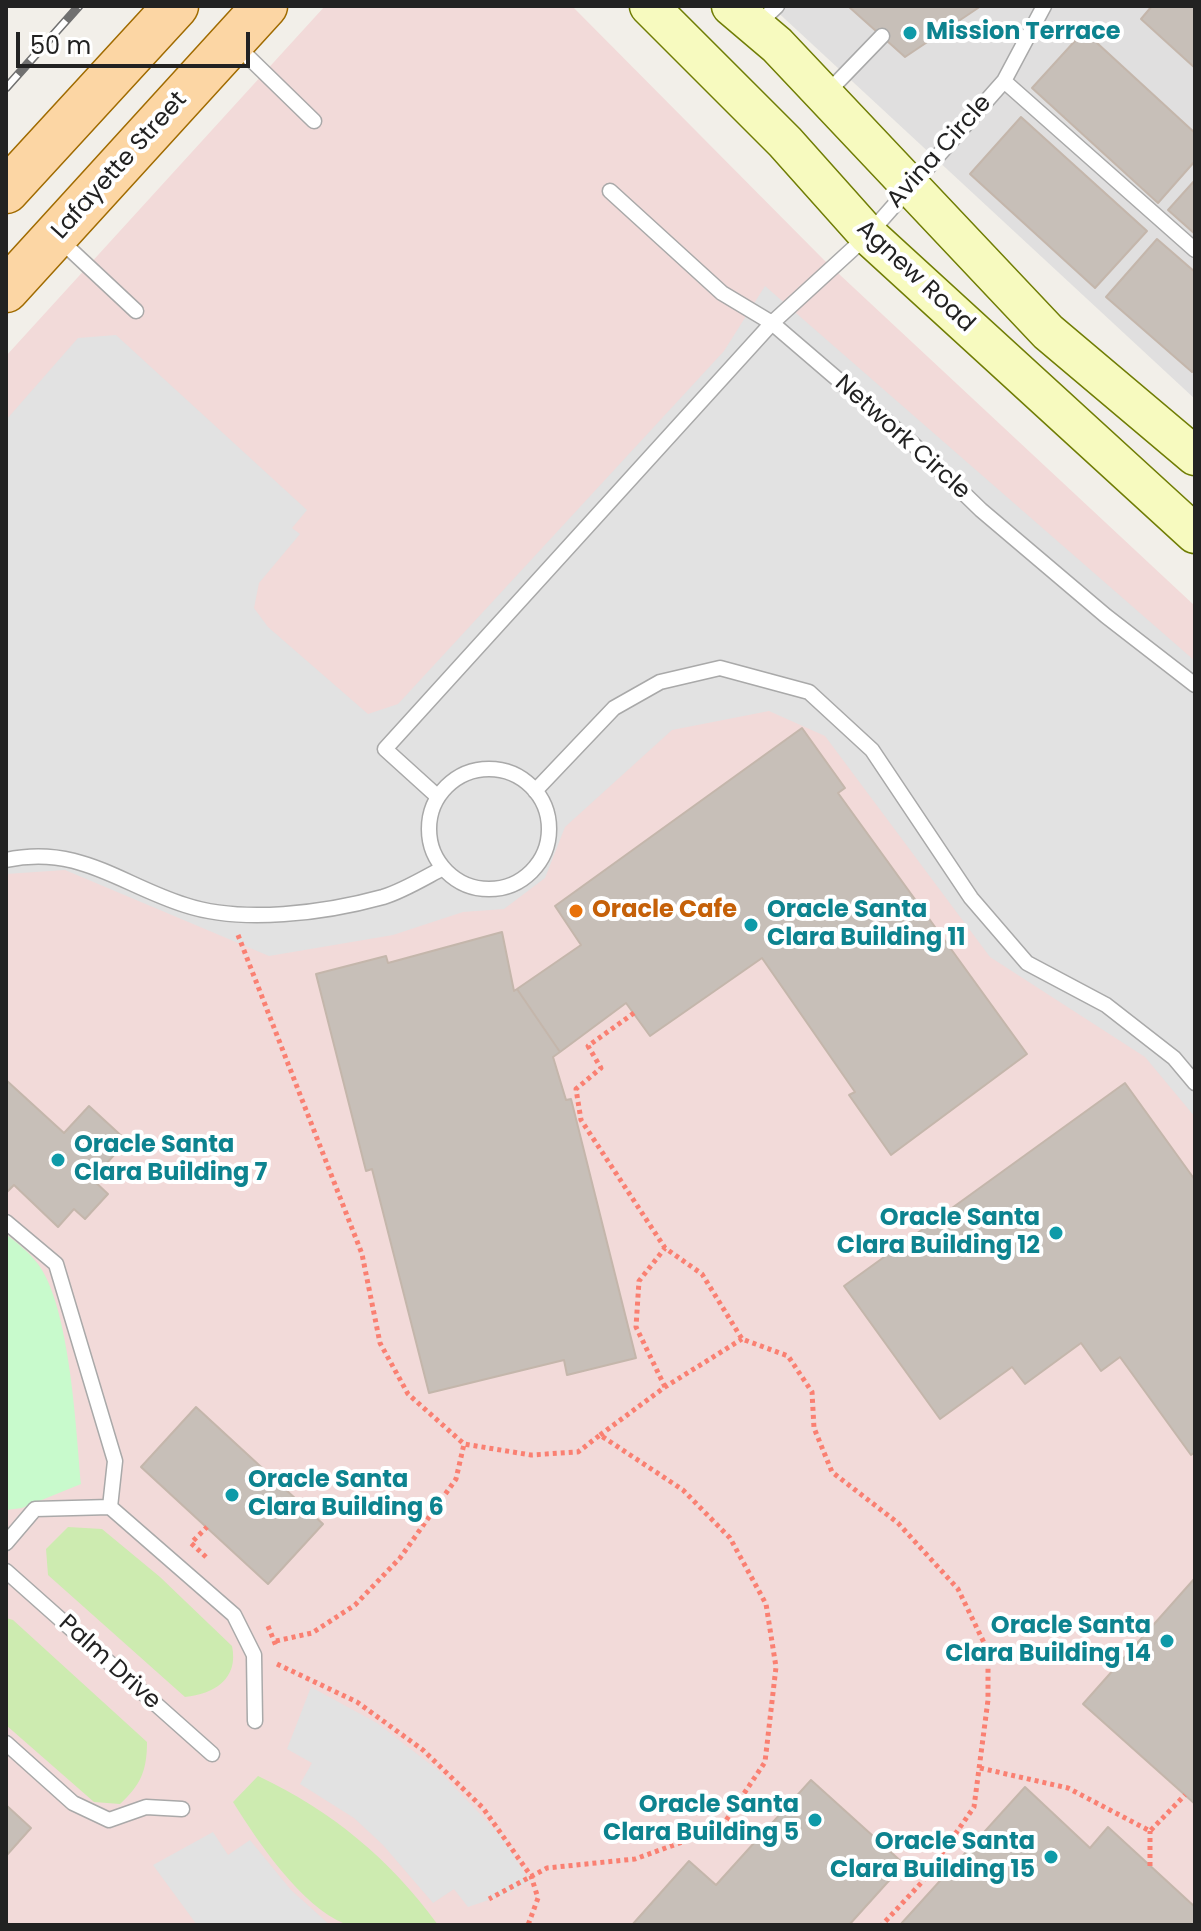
<!DOCTYPE html>
<style>
body{margin:0}
#map{position:relative;width:1201px;height:1931px;overflow:hidden;background:#f2efe9;font-family:Poppins,sans-serif}
canvas{display:block}
.frame{position:absolute;inset:0;border:8px solid #222;pointer-events:none}
.scale{position:absolute;left:16px;top:32px;width:234px;height:36px;box-sizing:border-box;border:4px solid #222;border-top:0;padding-left:10px;font-size:24px;line-height:28px;white-space:nowrap;color:#222;-webkit-text-stroke:6px #fff;paint-order:stroke}
</style>
<div id="map">
<canvas width="1201" height="1931"></canvas>
<div class="frame"></div>
<div class="scale">50 m</div>
</div>
<script>
const context = document.querySelector('canvas').getContext('2d');
context.lineJoin = 'round';
function fill(path, color) { context.fillStyle = color; context.fill(path, 'evenodd'); }
function stroke(path, color, width, dash) { context.strokeStyle = color; context.lineWidth = width; context.lineCap = dash ? 'butt' : 'round'; context.setLineDash(dash || []); context.stroke(path); }
function label(font, color, halo, rows, align = 'center') {
  context.font = font + ' Poppins,sans-serif'; context.lineWidth = 8; context.setLineDash([]); context.textBaseline = 'middle'; context.strokeStyle = halo; context.fillStyle = color; for (const [text, x, y, turn = 0] of rows) {
    context.save(); context.translate(x, y); context.rotate((+turn || 0) * Math.PI / 180); context.textAlign = isNaN(turn) ? turn : align; if (halo) context.strokeText(text, 0, 0); context.fillText(text, 0, 0); context.restore();
  }
}
fill(new Path2D(`
 M 771,6 L 1195,6 L 1195,399 Z`), '#e0dfdf');
fill(new Path2D(`
 M 325,6 L 572,6 L 824,260 L 1195,606 L 1195,1925 L 6,1925 L 6,356 Z`), '#f2dad9');
fill(new Path2D(`
 M 68,1527 L 102,1529 L 160,1577 L 232,1646 C 239,1679 214,1694 185,1697 L 48,1575 L 46,1549 Z
 M 6,1618 L 13,1620 L 147,1742 C 147,1770 141,1785 120,1804 L 94,1802 L 6,1725 Z
 M 258,1776 C 332,1811 390,1859 438,1925 C 419,1925 359,1930 345,1924 C 301,1906 258,1842 233,1802 Z`), '#cdebb0');
fill(new Path2D(`
 M 6,1234 C 17,1243 29,1252 38,1264 C 70,1307 76,1429 81,1484 L 22,1508 L 6,1510 Z`), '#c8facc');
fill(new Path2D(`
 M 765,286 L 1195,661 L 1195,1117 L 1145,1057 L 990,957 L 825,736 L 769,711 L 672,730 L 565,827 L 545,878 L 504,909 L 463,912 L 393,935 L 269,956 L 65,870 L 6,874 L 6,420 L 78,338 L 116,335 L 307,510 L 292,528 L 300,534 L 259,583 L 254,608 L 268,627 L 368,714 L 398,704 L 724,351 Z
 M 311,1687 L 377,1723 L 439,1771 L 501,1836 L 530,1881 L 509,1893 L 468,1907 L 454,1889 L 433,1903 L 383,1845 L 354,1818 L 300,1784 L 312,1763 L 287,1749 Z
 M 213,1832 L 228,1855 L 250,1840 L 291,1890 L 330,1925 L 197,1925 L 153,1865 Z`), '#e2e2e2');
const building = new Path2D(`
 M 848,6 L 981,6 L 905,57 Z
 M 1152,6 L 1195,6 L 1195,68 L 1141,19 Z
 M 1084,31 L 1195,133 L 1195,161 L 1158,203 L 1032,88 Z
 M 1021,117 L 1147,231 L 1095,288 L 970,174 Z
 M 1195,180 L 1195,234 L 1168,210 Z
 M 1157,239 L 1195,272 L 1195,369 L 1192,372 L 1106,297 Z
 M 802,728 L 845,788 L 838,793 L 1027,1054 L 891,1155 L 849,1095 L 855,1092 L 762,958 L 650,1036 L 626,1003 L 560,1052 L 517,989 L 581,945 L 555,906 Z
 M 502,932 L 514,991 L 517,989 L 560,1052 L 553,1057 L 566,1100 L 571,1099 L 636,1358 L 567,1375 L 564,1360 L 429,1393 L 372,1169 L 366,1171 L 316,974 L 386,956 L 388,963 Z
 M 6,1080 L 64,1133 L 89,1106 L 127,1141 L 92,1179 L 108,1194 L 85,1219 L 74,1209 L 58,1227 L 14,1185 L 6,1193 Z
 M 1125,1083 L 1195,1180 L 1195,1452 L 1191,1455 L 1120,1357 L 1101,1371 L 1081,1343 L 1025,1384 L 1012,1367 L 940,1419 L 844,1286 Z
 M 196,1407 L 323,1524 L 268,1584 L 141,1467 Z
 M 1195,1578 L 1195,1804 L 1083,1704 Z
 M 811,1780 L 904,1864 L 849,1925 L 632,1925 L 689,1861 L 716,1885 Z
 M 1025,1787 L 1090,1848 L 1108,1827 L 1195,1907 L 1195,1925 L 900,1925 Z
 M 6,1805 L 31,1828 L 6,1856 Z`);
fill(building, '#c7bfb8');
stroke(building, '#c4b6ab', 2);
const lane = new Path2D(`
 M 757,25 L 777,6
 M 236,45 L 314,121
 M 1004,81 L 1195,250
 M 827,93 L 882,36
 M 610,191 L 722,293 L 772,323 L 913,444 L 981,510 L 1106,616 L 1195,685
 M 59,239 L 136,311
 M429 829a60 60 0 1 1 120 0a60 60 0 1 1-120 0Z
 M 535,791 L 614,708 L 660,682 L 720,668 L 809,692 L 872,750 L 971,898 L 1027,963 L 1106,1005 L 1174,1058 L 1195,1083
 M 438,797 L 385,749 L 772,323 L 868,235 L 1004,81 L 1044,6
 M 6,860 C 79,844 121,885 185,905 C 242,924 325,913 383,897 C 403,891 424,878 443,868
 M 6,1222 L 56,1264 L 115,1461 L 110,1507 L 234,1615 L 254,1655 L 255,1721
 M 6,1543 L 35,1509 L 110,1507
 M 6,1571 L 212,1754
 M 6,1743 L 73,1803 L 109,1820 L 146,1807 L 182,1809`);
const secondary = new Path2D(`
 M 649,6 L 785,142 L 868,235 L 1195,534
 M 731,6 L 777,45 L 1048,332 L 1195,456`);
const primary = new Path2D(`
 M 6,191 L 176,6
 M 6,290 L 265,6`);
stroke(lane, '#a9a9a9', 17);
stroke(secondary, '#707d05', 41);
stroke(primary, '#a06b00', 47);
stroke(new Path2D(`
 M 238,935 L 362,1254 L 380,1343 L 408,1394 L 464,1444 L 531,1455 L 578,1452 L 600,1435 L 683,1490 L 730,1538 L 766,1604 L 776,1667 L 765,1762 L 721,1828 L 635,1859 L 547,1868 L 489,1899
 M 634,1013 L 588,1046 L 601,1068 L 576,1089 L 581,1120 L 665,1248 L 702,1274 L 742,1339 L 788,1356 L 812,1392 L 814,1428 L 832,1472 L 898,1523 L 958,1589 L 988,1651 L 988,1700 L 974,1807 L 922,1882 L 882,1925
 M 665,1387 L 636,1327 L 639,1281 L 665,1248
 M 600,1435 L 665,1387 L 742,1339
 M 206,1557 L 191,1543 L 207,1527
 M 268,1626 L 276,1646
 M 276,1641 L 312,1633 L 355,1605 L 400,1558 L 456,1479 L 464,1444
 M 277,1664 L 357,1702 L 423,1750 L 483,1808 L 531,1876 L 538,1898 L 528,1925
 M 980,1768 L 1068,1788 L 1150,1831 L 1185,1795
 M 1150,1866 L 1150,1831`), '#fa8072', 5, [4, 4]);
stroke(lane, '#fff', 14);
stroke(secondary, '#f7fabf', 38);
stroke(primary, '#fcd6a4', 44);
const rail = new Path2D(`
 M 6,88 L 79,6`);
stroke(rail, '#707070', 9);
stroke(rail, '#fff', 6, [18]);
for (const [x, y, r, color] of [
 [910,33,8,"#0f9aa8"],
 [576,911,8,"#e8710a"],
 [751,925,8,"#0f9aa8"],
 [58,1160,8,"#0f9aa8"],
 [1056,1233,8,"#0f9aa8"],
 [232,1495,8,"#0f9aa8"],
 [1167,1641,8,"#0f9aa8"],
 [815,1820,8,"#0f9aa8"],
 [1051,1857,8,"#0f9aa8"]
]) { const dot = new Path2D(); dot.arc(x, y, r, 0, 2 * Math.PI); context.fillStyle = color; context.fill(dot); stroke(dot, '#fff', 3); }
label('bold 24px', '#0d838f', '#fff', [
 ["Mission Terrace",926,33],
 ["Oracle Santa",767,911],
 ["Clara Building 11",767,939],
 ["Oracle Santa",74,1146],
 ["Clara Building 7",74,1174],
 ["Oracle Santa",1040,1219,"right"],
 ["Clara Building 12",1040,1247,"right"],
 ["Oracle Santa",248,1481],
 ["Clara Building 6",248,1509],
 ["Oracle Santa",1151,1627,"right"],
 ["Clara Building 14",1151,1655,"right"],
 ["Oracle Santa",799,1806,"right"],
 ["Clara Building 5",799,1834,"right"],
 ["Oracle Santa",1035,1843,"right"],
 ["Clara Building 15",1035,1871,"right"]
], 'left');
label('24px', '#222', '#fff', [
 ["Avina Circle",940,152,-48],
 ["Lafayette Street",120,166,-48],
 ["Agnew Road",915,277,43],
 ["Network Circle",902,438,42],
 ["Palm Drive",109,1663,42]
]);
label('bold 24px', '#c56008', '#fff', [
 ["Oracle Cafe",592,911]
], 'left');
</script>
